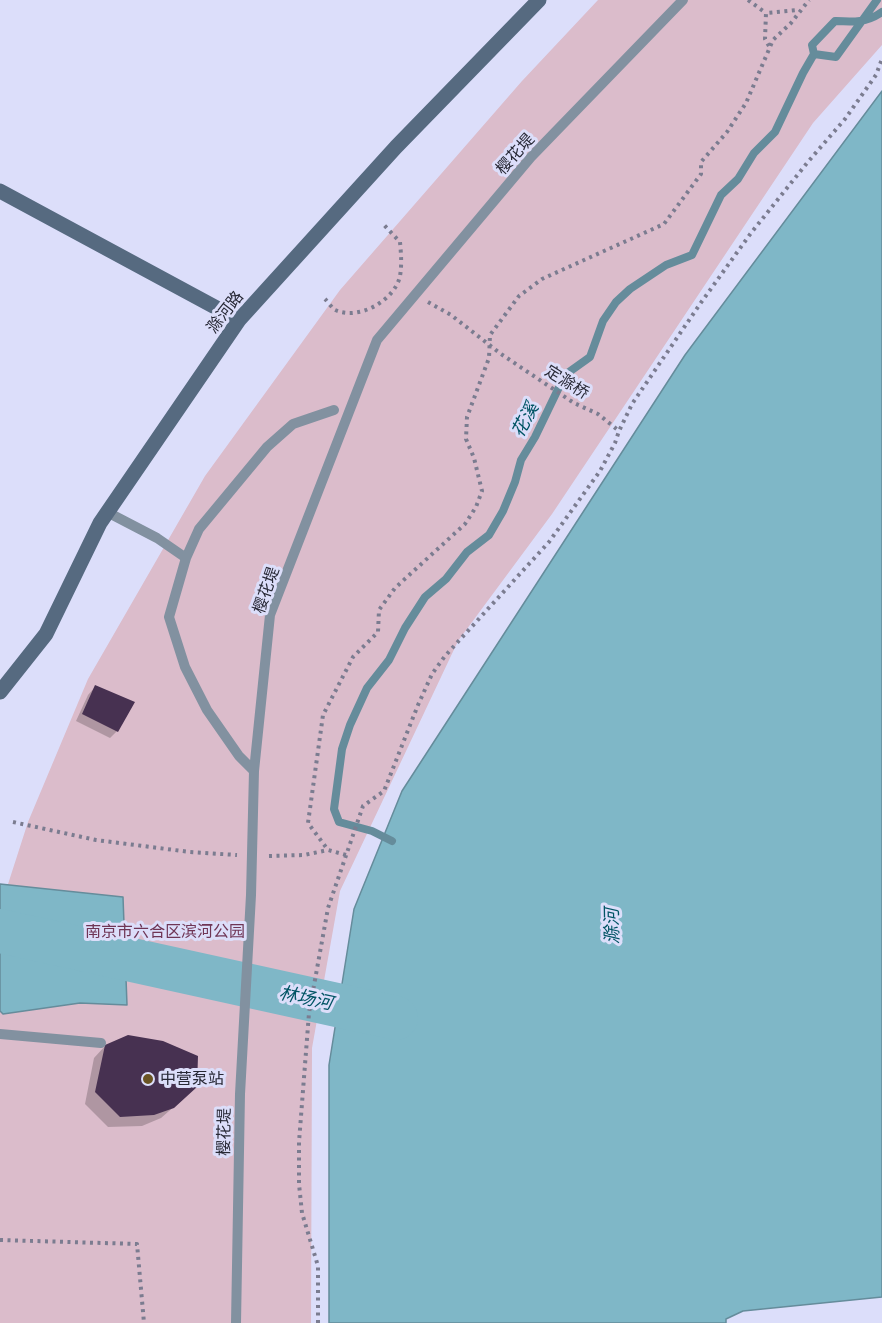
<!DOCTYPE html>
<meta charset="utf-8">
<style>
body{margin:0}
canvas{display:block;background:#dcdefa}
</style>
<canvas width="882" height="1323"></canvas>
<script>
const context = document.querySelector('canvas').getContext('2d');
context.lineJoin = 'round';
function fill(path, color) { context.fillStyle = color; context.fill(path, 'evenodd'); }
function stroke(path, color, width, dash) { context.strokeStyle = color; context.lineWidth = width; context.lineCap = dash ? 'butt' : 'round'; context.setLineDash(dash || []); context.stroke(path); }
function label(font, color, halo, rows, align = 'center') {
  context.font = font + ' "Exo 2","Noto Sans SC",sans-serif'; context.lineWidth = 6; context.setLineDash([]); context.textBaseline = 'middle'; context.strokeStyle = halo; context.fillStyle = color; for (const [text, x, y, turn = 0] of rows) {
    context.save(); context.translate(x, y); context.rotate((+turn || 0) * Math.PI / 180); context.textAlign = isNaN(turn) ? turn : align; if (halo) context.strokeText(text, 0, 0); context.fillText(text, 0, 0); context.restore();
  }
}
fill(new Path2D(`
 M 598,0 L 882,0 L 882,45 L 813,123 L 552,514 L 458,641 L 340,891 L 312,1048 L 311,1323 L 0,1323 L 0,909 L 28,822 L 88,679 L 205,476 L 340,290 L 522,81 Z`), '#dbbccb');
const water = new Path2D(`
 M 882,91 L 882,1297 L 743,1311 L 726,1319 L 726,1323 L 329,1323 L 329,1065 L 354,909 L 402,791 L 685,355 Z
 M 0,884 L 123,897 L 127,1005 L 80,1003 L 3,1014 L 0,1011 Z`);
fill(water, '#7fb7c7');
stroke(water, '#658c9b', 1.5);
fill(new Path2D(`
 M 95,687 L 117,731 L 110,738 L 76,721 L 88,695 Z
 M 105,1046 L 184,1098 L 161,1118 L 142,1126 L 108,1127 L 85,1104 L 94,1058 Z`), '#0003');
stroke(new Path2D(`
 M 814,54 L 812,45 L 835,21 C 853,22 867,23 882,12
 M 392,841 L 372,831 L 339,822 L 334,809 L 342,749 L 350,725 L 367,688 L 389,660 L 405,628 L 425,597 L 446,579 L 467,552 L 489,535 L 503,511 L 515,482 L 521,460 L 535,437 L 562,381 L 569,372 L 590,357 L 603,321 L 616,302 L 630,289 L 666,265 L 692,255 L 721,195 L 738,179 L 754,153 L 775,132 L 803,73 L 814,54 L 836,57 L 877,0`), '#658c9b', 8);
stroke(new Path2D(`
 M 0,931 L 396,1018`), '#7fb7c7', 44);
fill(new Path2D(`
 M 95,685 L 135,702 L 118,732 L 82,714 Z
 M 128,1035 L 163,1041 L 198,1056 L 197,1087 L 174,1108 L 154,1115 L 120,1117 L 95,1092 L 105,1045 Z`), '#473151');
stroke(new Path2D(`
 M 748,0 L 766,13
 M 769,46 L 765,39 L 766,13 L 798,10
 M 325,299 C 328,302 332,308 335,310 C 359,321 395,300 400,276 C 402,265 401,253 400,242 L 384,225
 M 428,302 L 451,315 L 501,354 L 574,403 L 598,414 L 619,431
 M 13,822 L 96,840 L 190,852 L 237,855
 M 346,855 L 328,850 L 308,823 L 323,715 L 353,657 L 378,632 L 379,610 L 395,588 L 465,524 L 476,507 L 482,491 L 474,458 L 466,439 L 467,417 L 489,358 L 490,335 L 519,296 L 542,279 L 664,224 L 701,174 L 701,162 L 727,132 L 746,103 L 773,40 L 791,23 L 809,0
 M 269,856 L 304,855 L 328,850
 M 0,1240 L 137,1244 L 144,1323
 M 318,1323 L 318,1266 L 302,1213 L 299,1184 L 299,1142 L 309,1013 L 328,908 L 363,806 L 384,791 L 418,705 L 432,674 L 445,656 L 549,542 L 600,471 L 615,443 L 619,431 L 632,404 L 700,304 L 751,233 L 807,163 L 845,119 L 876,75 L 882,59`), '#7b7c90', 4, [3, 4.5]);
stroke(new Path2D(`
 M 107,512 L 157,538 L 186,558 L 169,617 L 185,667 L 207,710 L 239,756 L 254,771
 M 186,558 L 199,529 L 267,447 L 293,424 L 334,410
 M 0,1034 L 101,1043
 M 236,1323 L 240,1094 L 251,895 L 254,771 L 270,615 L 377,340 L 531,157 L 683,0`), '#8291a0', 10);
stroke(new Path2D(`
 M 0,191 L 239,320
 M 0,692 L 46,634 L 100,523 L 239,320 L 396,147 L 539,0`), '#566a80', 15);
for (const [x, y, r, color] of [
 [148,1079,6,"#6a5424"]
]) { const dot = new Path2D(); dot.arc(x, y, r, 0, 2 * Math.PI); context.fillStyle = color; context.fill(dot); stroke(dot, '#dcdefa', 2); }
label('16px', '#272835', '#dcdefa', [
 ["樱花堤",515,154,-48],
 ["滁河路",225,312,-52],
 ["定滁桥",567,382,32],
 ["樱花堤",266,590,-71],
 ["樱花堤",224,1132,-89]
]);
label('16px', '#6f3555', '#dcdefa', [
 ["南京市六合区滨河公园",165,932]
]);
label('16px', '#272835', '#dcdefa', [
 ["中营泵站",160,1079]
], 'left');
label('italic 18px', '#005464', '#dcdefa', [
 ["花溪",525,420,-62],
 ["滁河",612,926,-91],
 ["林场河",306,998,12]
]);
</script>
